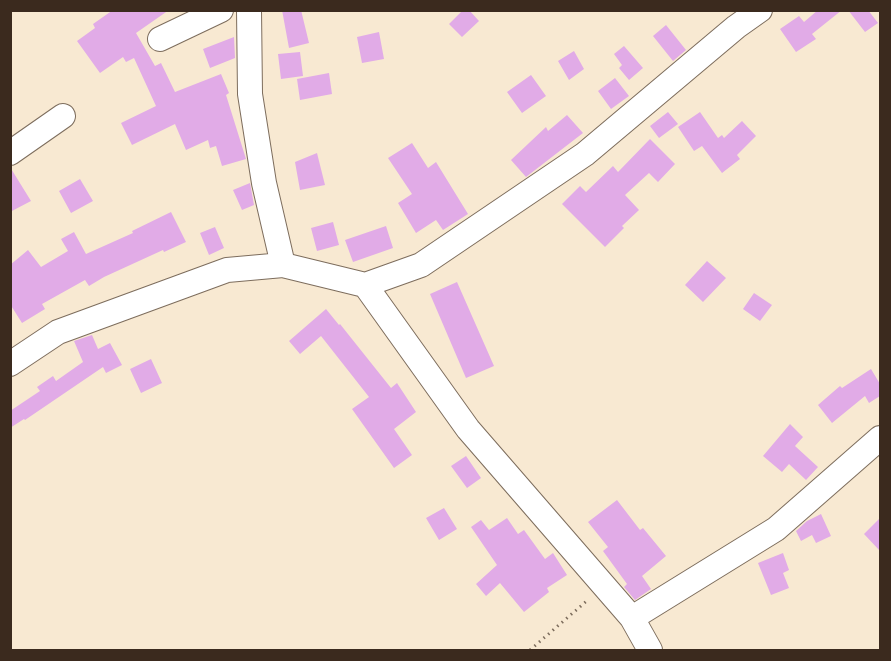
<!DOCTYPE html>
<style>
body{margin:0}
#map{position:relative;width:891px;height:661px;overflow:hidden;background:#f8e9d2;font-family:"IM FELL DW Pica",serif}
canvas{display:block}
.frame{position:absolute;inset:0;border:12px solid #3b2a1e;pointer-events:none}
</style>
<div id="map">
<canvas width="891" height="661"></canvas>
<div class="frame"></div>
</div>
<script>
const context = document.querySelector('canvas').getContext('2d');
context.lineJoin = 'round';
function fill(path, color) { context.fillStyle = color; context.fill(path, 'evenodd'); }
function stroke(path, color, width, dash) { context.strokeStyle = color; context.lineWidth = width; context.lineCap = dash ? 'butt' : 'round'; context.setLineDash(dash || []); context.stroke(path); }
fill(new Path2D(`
 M 113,10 L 169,10 L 136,33 L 155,66 L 161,63 L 175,92 L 221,74 L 229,93 L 226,95 L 246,159 L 222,166 L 216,146 L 210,148 L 208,140 L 186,150 L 175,124 L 132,145 L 121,123 L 156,106 L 134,58 L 126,62 L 123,57 L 100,73 L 77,41 L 95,28 L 93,24 Z
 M 282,10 L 301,10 L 309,43 L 289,48 Z
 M 463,10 L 469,10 L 479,21 L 462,37 L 449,24 Z
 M 818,10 L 842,10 L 812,34 L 816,39 L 796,52 L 780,29 L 799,16 L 804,22 Z
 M 848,10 L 868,10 L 878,23 L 865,32 Z
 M 666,25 L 686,50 L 673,61 L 653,36 Z
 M 379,32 L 384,59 L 362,63 L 357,37 Z
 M 234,37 L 235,58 L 210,68 L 203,49 Z
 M 624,46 L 643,68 L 629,80 L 619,68 L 622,65 L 614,54 Z
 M 574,51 L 584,69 L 569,80 L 558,61 Z
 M 300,52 L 303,76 L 281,79 L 278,54 Z
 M 329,73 L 332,94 L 300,100 L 297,79 Z
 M 531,75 L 546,96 L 522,113 L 507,92 Z
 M 615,78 L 629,96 L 611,109 L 598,91 Z
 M 668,112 L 678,124 L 659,138 L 650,126 Z
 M 700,112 L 718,138 L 722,135 L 724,138 L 742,121 L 756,136 L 737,155 L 740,159 L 722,173 L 702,146 L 694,151 L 678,127 Z
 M 567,115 L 583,133 L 526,177 L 511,160 L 546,127 L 548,131 Z
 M 650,139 L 675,164 L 658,182 L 649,173 L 625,195 L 639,210 L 622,226 L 624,228 L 605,247 L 562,204 L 580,186 L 586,192 L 613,166 L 618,172 Z
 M 412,143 L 428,168 L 436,162 L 468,214 L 443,230 L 436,220 L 416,233 L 398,203 L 412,194 L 388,158 Z
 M 317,153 L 325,185 L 300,190 L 295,162 Z
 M 10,167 L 31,201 L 10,212 Z
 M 80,179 L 93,201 L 71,213 L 59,191 Z
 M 250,183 L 254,205 L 242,210 L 233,190 Z
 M 171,212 L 186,242 L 164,252 L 163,250 L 104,277 L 89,286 L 85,280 L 42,304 L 45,309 L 22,323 L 10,304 L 10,265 L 28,250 L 41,267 L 68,251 L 61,239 L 74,232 L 86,254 L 133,233 L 132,231 Z
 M 333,222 L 339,245 L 317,251 L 311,228 Z
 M 386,226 L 393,248 L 353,262 L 345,240 Z
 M 215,227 L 224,248 L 209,255 L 200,233 Z
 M 707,261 L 726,278 L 703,302 L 685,285 Z
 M 457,282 L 494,366 L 466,378 L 430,294 Z
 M 754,293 L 772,305 L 760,321 L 743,309 Z
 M 326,309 L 339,325 L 340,324 L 391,388 L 397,383 L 416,412 L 394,429 L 412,455 L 394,468 L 352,409 L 369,397 L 321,336 L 300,354 L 289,341 Z
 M 92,335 L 98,349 L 110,343 L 122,365 L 106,373 L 103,367 L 25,420 L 24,419 L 10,428 L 10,411 L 40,391 L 37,387 L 53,376 L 56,381 L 83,362 L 74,341 Z
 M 151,359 L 162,383 L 141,393 L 130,369 Z
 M 871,369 L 880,384 L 880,396 L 869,403 L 865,396 L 832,423 L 818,405 L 840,386 L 842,388 Z
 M 790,424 L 803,437 L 795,446 L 818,467 L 806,480 L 789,464 L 782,472 L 763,456 Z
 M 466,456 L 481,478 L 467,488 L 451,466 Z
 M 617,500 L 640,530 L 643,528 L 666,556 L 642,576 L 651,589 L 635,600 L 624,587 L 627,584 L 603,551 L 608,547 L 588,522 Z
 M 444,508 L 457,529 L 439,540 L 426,518 Z
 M 821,514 L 831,536 L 816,543 L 812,535 L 801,541 L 796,531 L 807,521 Z
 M 507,518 L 518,534 L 524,530 L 545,559 L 553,553 L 567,575 L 547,588 L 549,592 L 524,612 L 500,583 L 486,596 L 476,584 L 497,565 L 471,527 L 481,520 L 489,530 Z
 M 880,518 L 880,551 L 864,534 Z
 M 783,553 L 789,570 L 783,573 L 789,588 L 771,595 L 758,563 Z`), '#e1abe7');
const minor = new Path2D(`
 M 249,10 L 250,94 L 264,183 L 283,265
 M 160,39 L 221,10
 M 10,153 L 63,116
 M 365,285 L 421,265 L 585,154 L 736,27 L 760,10
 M 10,364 L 58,332 L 227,270 L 283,265 L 365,285 L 468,429 L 632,618 L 650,650
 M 632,618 L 776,529 L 880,438`);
stroke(minor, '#7d6d5d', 26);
stroke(new Path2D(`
 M 530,650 L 589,599`), '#7d6d5d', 3, [1.5, 4.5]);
stroke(minor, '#fff', 24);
</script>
